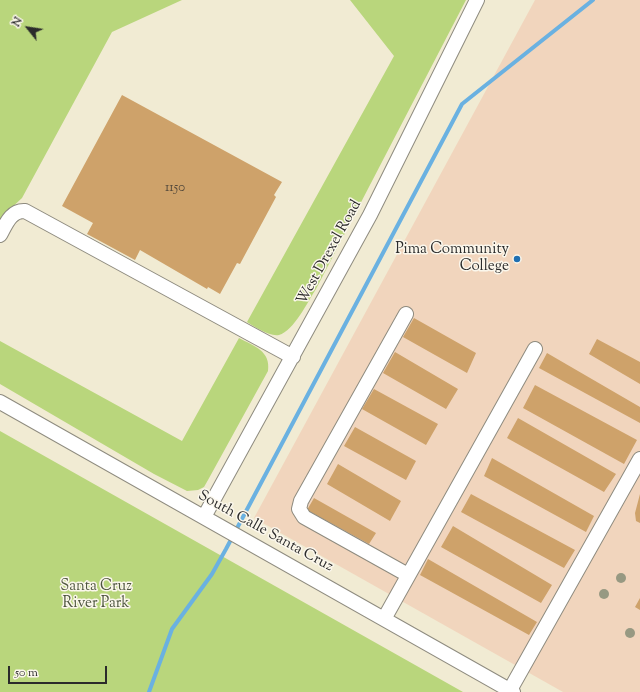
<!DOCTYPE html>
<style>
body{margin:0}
#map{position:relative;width:640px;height:692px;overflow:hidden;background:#f1ebd3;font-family:"Sorts Mill Goudy",serif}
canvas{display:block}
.north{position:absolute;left:8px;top:8px;width:40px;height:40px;-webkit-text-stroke:3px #fbf7ec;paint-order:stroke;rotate:300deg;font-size:11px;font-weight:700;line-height:16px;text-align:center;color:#2b2b2b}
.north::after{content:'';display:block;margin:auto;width:14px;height:18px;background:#2b2b2b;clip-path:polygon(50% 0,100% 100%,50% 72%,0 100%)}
.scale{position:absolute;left:8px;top:666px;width:99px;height:18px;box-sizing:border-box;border:2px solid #2b2b2b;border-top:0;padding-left:5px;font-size:12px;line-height:14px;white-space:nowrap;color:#2b2b2b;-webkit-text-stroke:3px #fbf7ec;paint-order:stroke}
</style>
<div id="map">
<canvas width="640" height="692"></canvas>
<div class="north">N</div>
<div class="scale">50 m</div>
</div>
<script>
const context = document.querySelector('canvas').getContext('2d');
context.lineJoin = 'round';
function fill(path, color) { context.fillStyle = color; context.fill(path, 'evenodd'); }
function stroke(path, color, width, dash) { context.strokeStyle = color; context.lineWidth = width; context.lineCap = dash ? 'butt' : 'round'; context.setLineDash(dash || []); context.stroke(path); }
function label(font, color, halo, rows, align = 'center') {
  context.font = font + ' "Sorts Mill Goudy",serif'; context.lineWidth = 3; context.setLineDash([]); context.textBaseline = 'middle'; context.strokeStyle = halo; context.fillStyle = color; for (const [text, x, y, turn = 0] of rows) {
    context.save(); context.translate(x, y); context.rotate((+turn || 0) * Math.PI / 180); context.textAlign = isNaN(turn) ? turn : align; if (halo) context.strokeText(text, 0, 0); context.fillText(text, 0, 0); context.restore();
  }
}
fill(new Path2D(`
 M 535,0 L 640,0 L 640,692 L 563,692 L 254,518 Z`), '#f1d5bd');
fill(new Path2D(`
 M 0,0 L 182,0 L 112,32 L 22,198 L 6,213 L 0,223 Z
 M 350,0 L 466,0 L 316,289 C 308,301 294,331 279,335 C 270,337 255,327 247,322 L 394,56 Z
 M 239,338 C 254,346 271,351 268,371 L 208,480 L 204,487 L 198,490 L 187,491 L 154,474 L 0,384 L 0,341 L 182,441 Z
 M 0,431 L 463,692 L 0,692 Z`), '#b9d67c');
stroke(new Path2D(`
 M 149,692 L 172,629 L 212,574 L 226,549 L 462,104 L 593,0`), '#6ab1e1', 4);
fill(new Path2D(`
 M 122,95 L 282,182 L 274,195 L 276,197 L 240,264 L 237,263 L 220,294 L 208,287 L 207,289 L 140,250 L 135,260 L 87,234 L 93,223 L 62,206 Z
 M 414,318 L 476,353 L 467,373 L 403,337 Z
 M 597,339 L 640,362 L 640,384 L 589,354 Z
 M 395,352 L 458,389 L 446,409 L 383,373 Z
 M 547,353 L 640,407 L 640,423 L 539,368 Z
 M 535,385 L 637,440 L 624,464 L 523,408 Z
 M 374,389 L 438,424 L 426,445 L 362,409 Z
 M 518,418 L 616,474 L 604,492 L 507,438 Z
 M 355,427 L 416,461 L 406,480 L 344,446 Z
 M 492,458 L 594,516 L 586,532 L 484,476 Z
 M 338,464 L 401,501 L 390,521 L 327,484 Z
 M 471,494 L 575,550 L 564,568 L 461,512 Z
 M 640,494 L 640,523 L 636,521 L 635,513 Z
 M 314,498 L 376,533 L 369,544 L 307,510 Z
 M 453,526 L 552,585 L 541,603 L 441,547 Z
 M 428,559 L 537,622 L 529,635 L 420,575 Z
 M 640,598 L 640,610 L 635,607 Z`), '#cea26a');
const minor = new Path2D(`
 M 0,235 C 6,224 11,210 25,211 L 293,357
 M 406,314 L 301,501 L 299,509 L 304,517 L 408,575
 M 0,402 L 513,692
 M 204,517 L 370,215 L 477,0
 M 384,619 L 535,349
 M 510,690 L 640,459`);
stroke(minor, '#8e8b7f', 16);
stroke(minor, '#fff', 14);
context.fillStyle = '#979982';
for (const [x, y] of [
 [621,578],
 [604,594],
 [630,633]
]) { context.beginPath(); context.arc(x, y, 5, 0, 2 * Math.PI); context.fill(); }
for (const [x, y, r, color] of [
 [517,259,4,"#1f6fb2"]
]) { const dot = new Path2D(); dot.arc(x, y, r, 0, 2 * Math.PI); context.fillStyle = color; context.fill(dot); stroke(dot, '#fbf7ec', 1.5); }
label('13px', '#54493b', null, [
 ["1150",175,189]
]);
label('15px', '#2b2b2b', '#fbf7ec', [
 ["Pima Community",509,250],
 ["College",509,267]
], 'right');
label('15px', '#2b2b2b', '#fbf7ec', [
 ["West Drexel Road",330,253,-61],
 ["South Calle Santa Cruz",265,532,29]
]);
label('15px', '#4e563f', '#fbf7ec', [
 ["Santa Cruz",96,587],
 ["River Park",96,604]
]);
</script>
